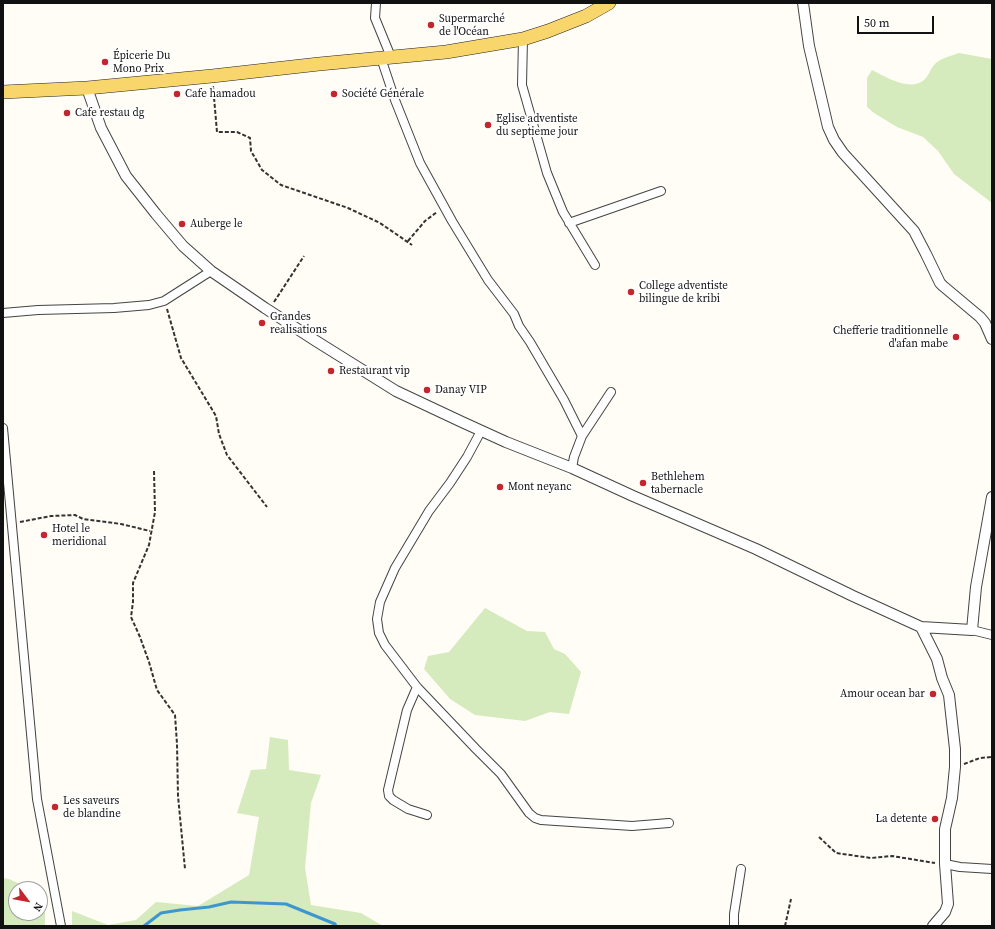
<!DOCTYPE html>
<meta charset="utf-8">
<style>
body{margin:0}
#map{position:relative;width:995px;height:929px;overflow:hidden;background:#fffdf5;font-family:"Source Serif 4",serif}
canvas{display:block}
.frame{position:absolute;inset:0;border:4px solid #111;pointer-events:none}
.north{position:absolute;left:8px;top:881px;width:40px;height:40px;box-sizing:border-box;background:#fff;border:1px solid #a0a0a0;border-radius:50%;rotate:122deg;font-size:11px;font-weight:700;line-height:16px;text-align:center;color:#111}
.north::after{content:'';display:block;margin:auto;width:14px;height:18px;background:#c4262e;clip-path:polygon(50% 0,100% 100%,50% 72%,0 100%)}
.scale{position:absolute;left:857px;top:16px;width:77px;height:18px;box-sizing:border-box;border:2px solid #111;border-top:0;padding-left:5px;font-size:12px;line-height:14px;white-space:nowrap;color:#111;-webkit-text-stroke:3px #fff;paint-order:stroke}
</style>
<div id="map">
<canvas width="995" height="929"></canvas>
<div class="frame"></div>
<div class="north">N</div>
<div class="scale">50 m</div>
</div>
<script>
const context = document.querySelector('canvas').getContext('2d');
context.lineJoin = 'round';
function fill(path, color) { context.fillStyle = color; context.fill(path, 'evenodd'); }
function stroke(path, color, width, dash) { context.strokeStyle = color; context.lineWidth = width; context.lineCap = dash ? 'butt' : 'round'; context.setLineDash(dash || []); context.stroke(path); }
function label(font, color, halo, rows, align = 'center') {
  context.font = font + ' "Source Serif 4",serif'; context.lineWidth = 4; context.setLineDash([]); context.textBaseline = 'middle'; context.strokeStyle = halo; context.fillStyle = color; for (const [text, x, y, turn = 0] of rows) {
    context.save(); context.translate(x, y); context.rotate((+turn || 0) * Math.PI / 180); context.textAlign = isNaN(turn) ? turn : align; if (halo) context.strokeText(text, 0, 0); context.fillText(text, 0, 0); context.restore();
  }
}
fill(new Path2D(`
 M 959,53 L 992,59 L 992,203 L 954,174 L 938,151 L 923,137 L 897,127 L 874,113 L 867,107 L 867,78 L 872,70 C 886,77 910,92 924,80 C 929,76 930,69 934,65 C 940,58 951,56 959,53 Z
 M 485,608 L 527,631 L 545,632 L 554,649 L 565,654 L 581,672 L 569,714 L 550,712 L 525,721 L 475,715 L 450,699 L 424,669 L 428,656 L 449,652 Z
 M 270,737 L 288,740 L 289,770 L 321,775 L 311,803 L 305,868 L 311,905 L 361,913 L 383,926 L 72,926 L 72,911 L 108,925 L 136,920 L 156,902 L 198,906 L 249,875 L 259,817 L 237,813 L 251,770 L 266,769 Z
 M 3,878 L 9,879 L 31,889 L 16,889 L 16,913 L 40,913 L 40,897 L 45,913 L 45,926 L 3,926 Z`), '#d5ebbd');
stroke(new Path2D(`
 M 144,926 L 161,913 L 180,910 L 209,907 L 231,902 L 286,904 L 335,924 L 336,926`), '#3f96cf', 3);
const minor = new Path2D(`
 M 376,3 L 375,18 L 391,57
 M 523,39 L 522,85 L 547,173 L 563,212 L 595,265
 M 381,58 L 395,100 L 420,163 L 452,221 L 488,280 L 514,314 L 519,326 L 530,342 L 564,400 L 582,436 L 574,457 L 572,468
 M 569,223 L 661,191
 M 3,313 L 38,310 L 114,308 L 149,305 L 164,301 L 211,271
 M 3,428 L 37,799 L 61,926
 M 481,431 L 467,457 L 450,483 L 429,511 L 395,568 L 380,602 L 377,619 L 379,633 L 385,645 L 417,687 L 476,749 L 501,774 L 529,813 L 535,818 L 541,820 L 632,826 L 669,823
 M 582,436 L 611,392
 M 972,630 L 992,635
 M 417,687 L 407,710 L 388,790 L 389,796 L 393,800 L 408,809 L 427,815
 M 945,864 L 960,867 L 992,869
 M 734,926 L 734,914 L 741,869`);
const tertiary = new Path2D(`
 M 803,3 L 809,46 L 828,127 L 834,140 L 843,153 L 914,231 L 926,254 L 940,283 L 943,286 L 980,317 L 985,323 L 992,339
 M 87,88 L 101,128 L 126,176 L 156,214 L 183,246 L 211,271 L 265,308 L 316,341 L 396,391 L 462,422 L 506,442 L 572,468 L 633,496 L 756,549 L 853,596 L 921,627 L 972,630 L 976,587 L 992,497
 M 921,627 L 937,659 L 942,678 L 949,695 L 955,749 L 955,767 L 952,798 L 945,829 L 945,864 L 948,904 L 945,912 L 933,926`);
const primary = new Path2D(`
 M 3,92 L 87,88 L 212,76 L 319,64 L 446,52 L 523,39 L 548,31 L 586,16 L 609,3`);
stroke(minor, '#444', 10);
stroke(tertiary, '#444', 12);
stroke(primary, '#222', 14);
stroke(new Path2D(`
 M 213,86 L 217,132 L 237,132 L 250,138 L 251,151 L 262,170 L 281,185 L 348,208 L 380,223 L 412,245
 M 408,241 L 425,221 L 437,212
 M 274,302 L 304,256
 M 167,309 L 181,358 L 216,416 L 219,434 L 227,455 L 267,507
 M 154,471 L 155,512 L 149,545 L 133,583 L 133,602 L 131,617 L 140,637 L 149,662 L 157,690 L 175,715 L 177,744 L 178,796 L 185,869
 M 20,522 L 51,516 L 75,515 L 83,519 L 121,524 L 150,531
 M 964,764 L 980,758 L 992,757
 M 819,837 L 836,853 L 871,858 L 892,856 L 935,863
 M 785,926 L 791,899`), '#333', 2, [4, 2]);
stroke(minor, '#fff', 8);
stroke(tertiary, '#fff', 10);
stroke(primary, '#f9d66b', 13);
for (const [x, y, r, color] of [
 [431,25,4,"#c4262e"],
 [105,62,4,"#c4262e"],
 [177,94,4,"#c4262e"],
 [334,94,4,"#c4262e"],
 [67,113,4,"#c4262e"],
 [488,125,4,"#c4262e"],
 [182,224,4,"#c4262e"],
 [631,292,4,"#c4262e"],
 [262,323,4,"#c4262e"],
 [956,337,4,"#c4262e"],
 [331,371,4,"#c4262e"],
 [427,390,4,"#c4262e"],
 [643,483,4,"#c4262e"],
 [500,487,4,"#c4262e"],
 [44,535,4,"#c4262e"],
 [933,694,4,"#c4262e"],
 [55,807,4,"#c4262e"],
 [935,819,4,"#c4262e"]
]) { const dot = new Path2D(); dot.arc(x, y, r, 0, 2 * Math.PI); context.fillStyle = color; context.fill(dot); stroke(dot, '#fff', 1.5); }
label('11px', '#111', '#fff', [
 ["Supermarché",439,19],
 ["de l'Océan",439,32],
 ["Épicerie Du",113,56],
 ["Mono Prix",113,69],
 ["Cafe hamadou",185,94],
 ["Société Générale",342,94],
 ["Cafe restau dg",75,113],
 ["Eglise adventiste",496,119],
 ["du septieme jour",496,132],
 ["Auberge le",190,224],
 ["College adventiste",639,286],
 ["bilingue de kribi",639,299],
 ["Grandes",270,317],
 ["realisations",270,330],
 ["Chefferie traditionnelle",948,331,"right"],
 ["d'afan mabe",948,344,"right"],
 ["Restaurant vip",339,371],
 ["Danay VIP",435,390],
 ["Bethlehem",651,477],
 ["tabernacle",651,490],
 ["Mont neyanc",508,487],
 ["Hotel le",52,529],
 ["meridional",52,542],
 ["Amour ocean bar",925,694,"right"],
 ["Les saveurs",63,801],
 ["de blandine",63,814],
 ["La detente",927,819,"right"]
], 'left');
</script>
